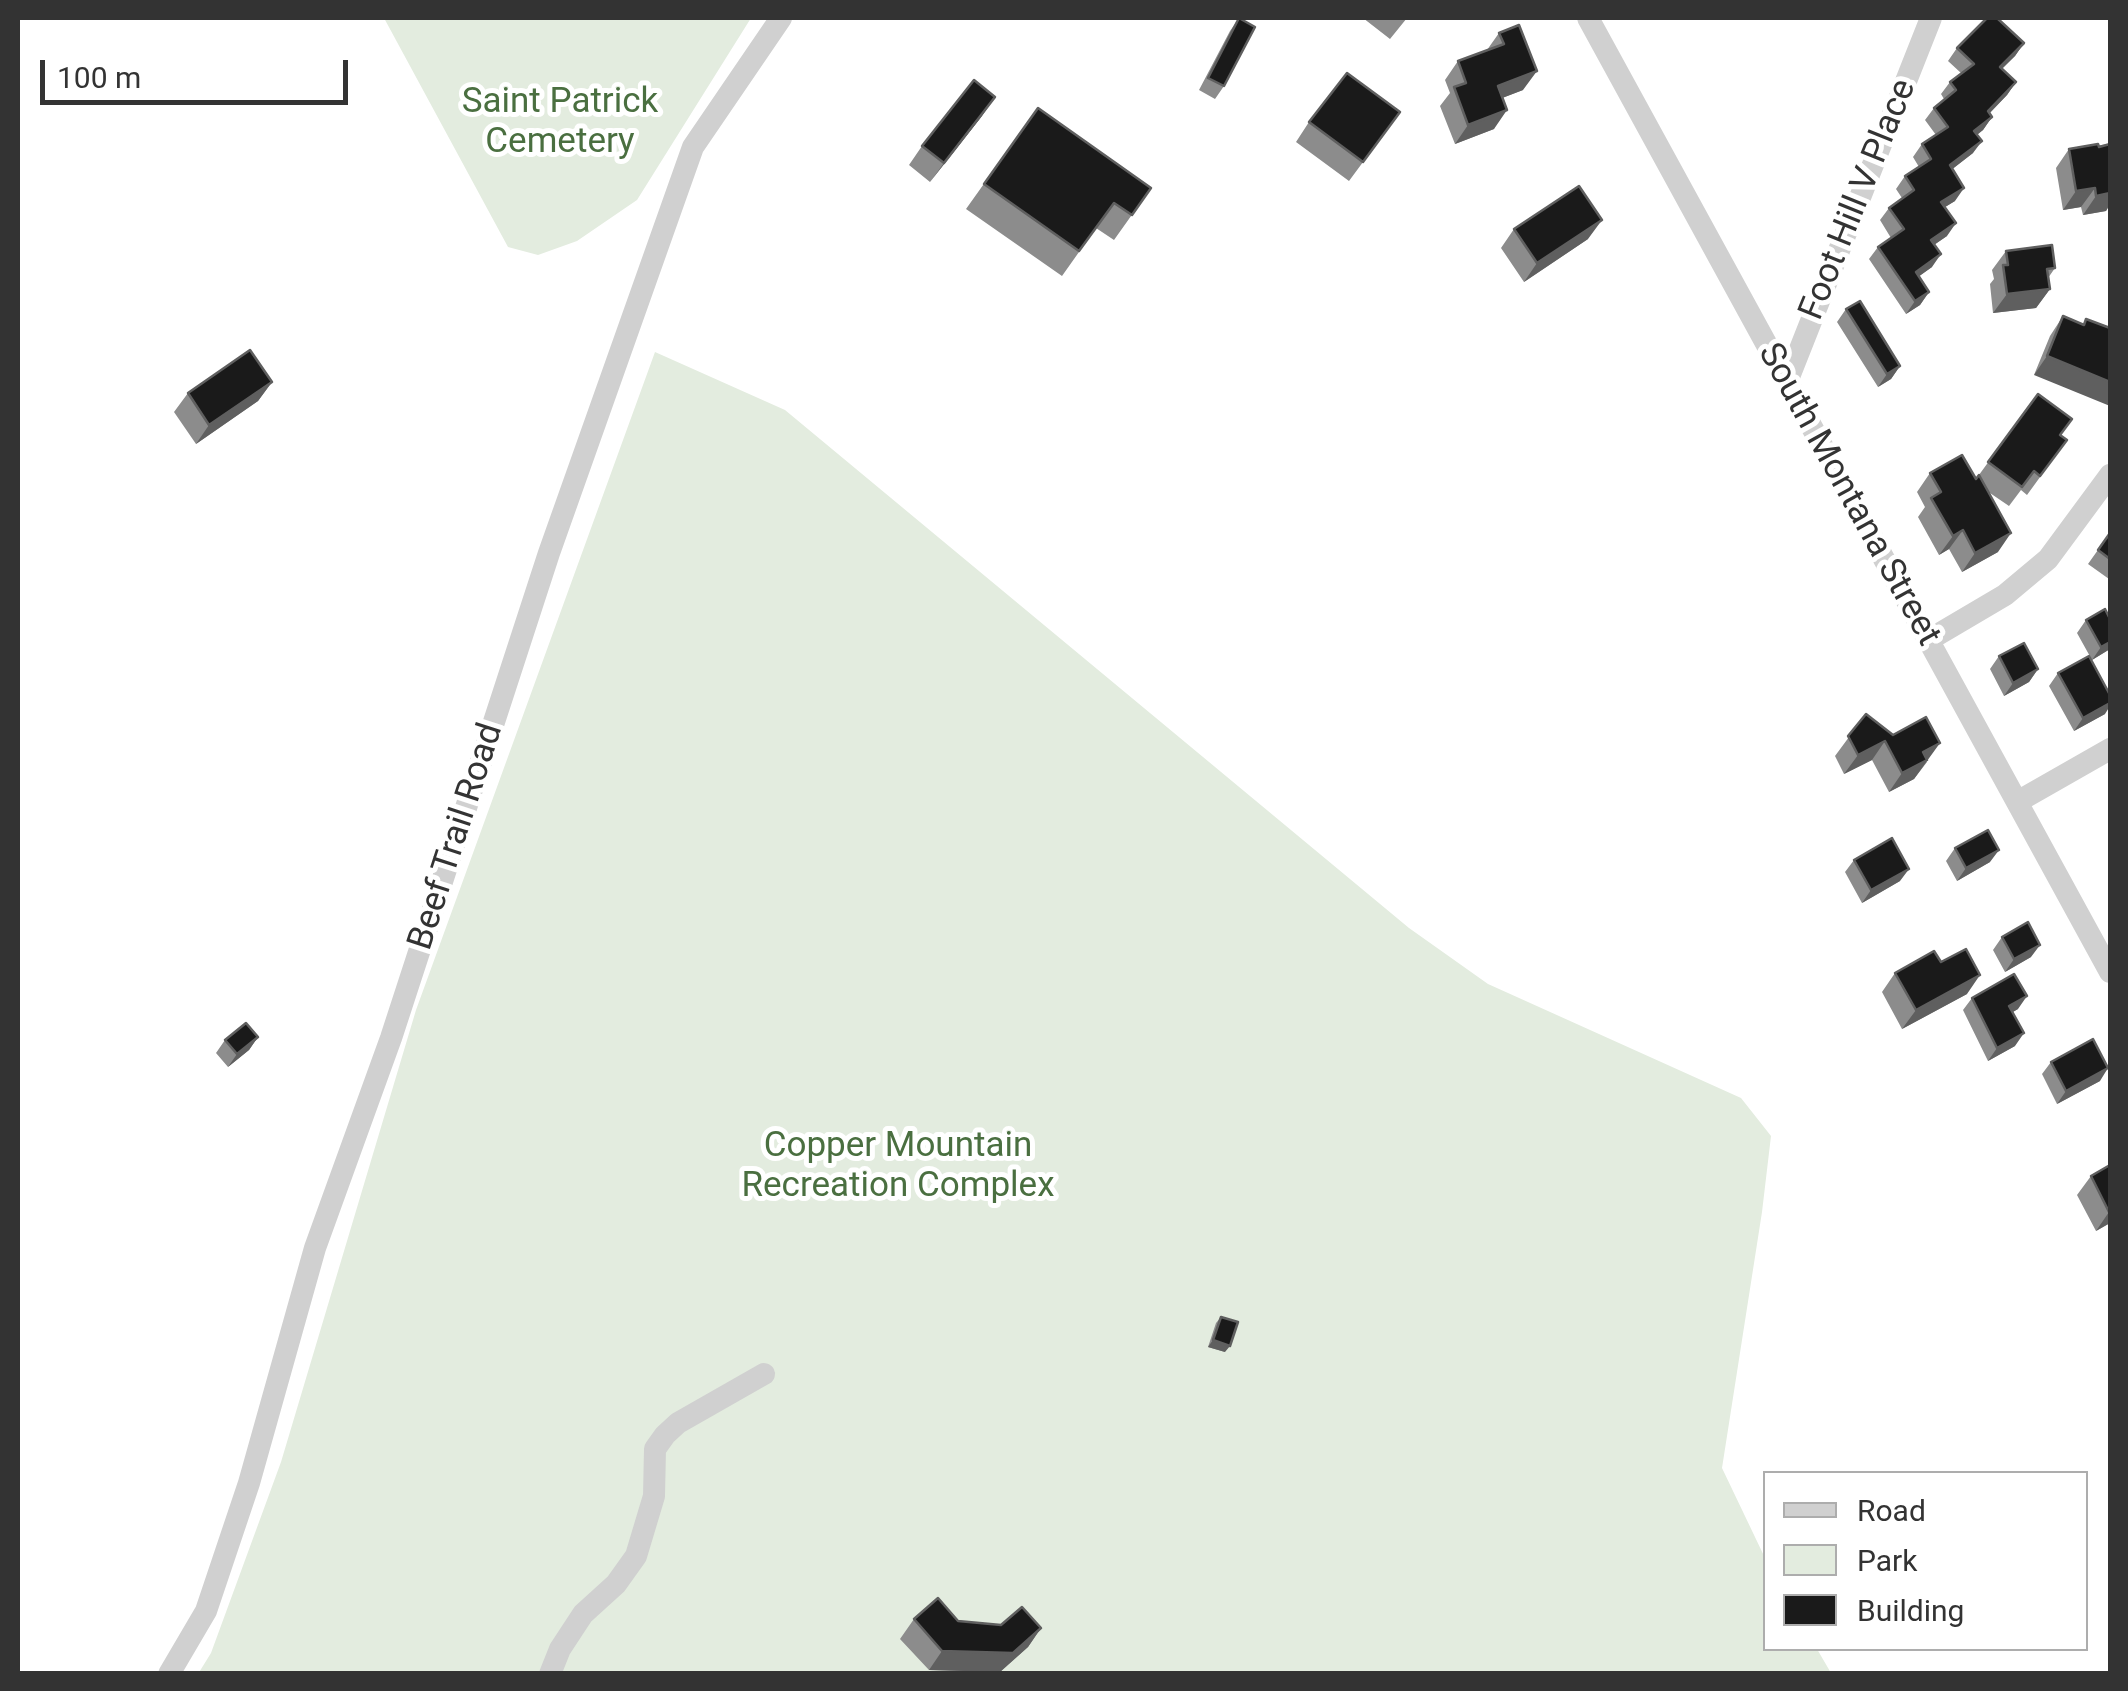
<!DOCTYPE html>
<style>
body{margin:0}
#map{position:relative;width:2128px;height:1691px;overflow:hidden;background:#fff;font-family:Roboto,sans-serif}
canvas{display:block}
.frame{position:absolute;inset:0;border:20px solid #333;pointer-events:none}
.legend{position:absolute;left:1763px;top:1471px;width:325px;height:180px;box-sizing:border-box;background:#fff;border:2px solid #adadad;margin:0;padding:12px 18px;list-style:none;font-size:30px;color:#333}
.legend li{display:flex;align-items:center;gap:20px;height:50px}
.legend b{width:50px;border:2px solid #adadad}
.scale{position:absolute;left:40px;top:60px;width:308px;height:45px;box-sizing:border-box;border:5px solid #333;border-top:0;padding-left:12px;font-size:30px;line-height:35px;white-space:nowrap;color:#333;-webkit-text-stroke:8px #fff;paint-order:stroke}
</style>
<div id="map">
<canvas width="2128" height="1691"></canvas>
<div class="frame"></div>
<ul class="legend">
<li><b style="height:12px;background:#d0d0d0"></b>Road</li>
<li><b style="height:28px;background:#e3ecdf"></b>Park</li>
<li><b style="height:28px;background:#1a1a1a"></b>Building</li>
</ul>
<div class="scale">100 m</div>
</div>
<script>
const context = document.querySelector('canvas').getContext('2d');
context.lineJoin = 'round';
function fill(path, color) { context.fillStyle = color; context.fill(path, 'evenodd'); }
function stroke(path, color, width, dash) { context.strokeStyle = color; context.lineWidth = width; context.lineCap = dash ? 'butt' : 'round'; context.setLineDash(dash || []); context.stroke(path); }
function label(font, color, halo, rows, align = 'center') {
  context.font = font + ' Roboto,sans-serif'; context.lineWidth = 10; context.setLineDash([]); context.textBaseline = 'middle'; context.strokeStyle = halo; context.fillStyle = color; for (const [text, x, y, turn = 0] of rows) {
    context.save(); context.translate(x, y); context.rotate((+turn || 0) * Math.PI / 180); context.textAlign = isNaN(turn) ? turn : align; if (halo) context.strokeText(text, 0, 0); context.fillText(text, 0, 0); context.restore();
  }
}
fill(new Path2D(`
 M 384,18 L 751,18 L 637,200 L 577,241 L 538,255 L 508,247 Z
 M 655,352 L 785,410 L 1409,928 L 1488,984 L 1741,1098 L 1771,1136 L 1762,1212 L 1722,1468 L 1765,1558 L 1766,1648 L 1817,1649 L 1831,1673 L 198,1674 L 211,1653 L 281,1462 L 416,1010 Z`), '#e3ecdf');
stroke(new Path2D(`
 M 1588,18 L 2110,972
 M 1787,382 L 1931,18
 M 1927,641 L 2005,595 L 2048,559 L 2110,475
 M 2017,802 L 2110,749
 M 169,1674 L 206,1611 L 249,1483 L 315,1248 L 391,1038 L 549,553 L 693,147 L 781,18
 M 550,1674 L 560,1649 L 583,1614 L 616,1584 L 636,1556 L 654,1496 L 655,1449 L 665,1435 L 678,1423 L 764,1374`), '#d0d0d0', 22);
fill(new Path2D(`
 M 1239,18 L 1224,86 L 1215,99 L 1199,90 L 1230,31 Z
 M 1363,18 L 1407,18 L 1390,39 Z
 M 1499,33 L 1523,90 L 1502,98 L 1494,129 L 1455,144 L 1440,106 L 1450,93 L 1445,80 L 1458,61 L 1487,50 Z
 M 2024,43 L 2015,56 L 2002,69 L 2016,82 L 2007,95 L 1989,114 L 1992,117 L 1983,130 L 1977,135 L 1973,153 L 1952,169 L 1955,201 L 1945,207 L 1947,236 L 1934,245 L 1932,267 L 1919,276 L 1929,292 L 1920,305 L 1906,314 L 1869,259 L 1878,247 L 1891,238 L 1880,220 L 1889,208 L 1902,198 L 1896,189 L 1905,176 L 1919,167 L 1913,157 L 1922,144 L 1936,135 L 1925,120 L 1934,108 L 1944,99 L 1941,94 L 1950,82 L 1961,73 L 1948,61 L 1957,48 Z
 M 1038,108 L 1151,188 L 1114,240 L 1096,228 L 1062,276 L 966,209 Z
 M 1400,112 L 1349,181 L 1296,142 L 1309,122 Z
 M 982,116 L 930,182 L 909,165 L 922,146 Z
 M 2110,144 L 2110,204 L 2106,211 L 2083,215 L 2081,207 L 2063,210 L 2056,168 L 2069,149 Z
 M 1514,229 L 1588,239 L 1524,282 L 1501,248 Z
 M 2006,251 L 2055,268 L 2048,278 L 2050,289 L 2036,308 L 1993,313 L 1990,284 L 1994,279 L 1992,270 Z
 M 1846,309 L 1900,366 L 1891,379 L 1878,387 L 1837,322 Z
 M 2063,316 L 2083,324 L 2086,319 L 2110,328 L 2034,375 L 2050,336 Z
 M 272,382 L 258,401 L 196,444 L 174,412 L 188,393 Z
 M 2038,394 L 2060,435 L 2067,440 L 2027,495 L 2021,490 L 2009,506 L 1987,491 L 1998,552 L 1962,572 L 1949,549 L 1939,555 L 1918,517 L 1925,507 L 1917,492 L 1930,473 L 1976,479 Z
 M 2110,533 L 2110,577 L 2109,579 L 2088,564 Z
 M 2086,620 L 2110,649 L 2092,660 L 2077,633 Z
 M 1999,656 L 2038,669 L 2029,682 L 2004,696 L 1990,669 Z
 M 2058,673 L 2105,714 L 2074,731 L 2049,686 Z
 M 1866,714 L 1927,762 L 1914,779 L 1889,792 L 1872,760 L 1844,774 L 1835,756 Z
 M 1955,848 L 1990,862 L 1957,881 L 1946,861 Z
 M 1854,860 L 1900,881 L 1862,903 L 1845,872 Z
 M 2002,937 L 2031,957 L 2005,972 L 1993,950 Z
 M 1941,962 L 1967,994 L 1902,1029 L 1882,992 L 1895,973 Z
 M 1972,998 L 2018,1009 L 2013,1012 L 2015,1046 L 1988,1061 L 1963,1010 Z
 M 258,1037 L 249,1050 L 228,1067 L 216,1053 L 225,1040 Z
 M 2051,1062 L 2100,1081 L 2057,1104 L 2042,1074 Z
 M 2110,1165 L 2110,1223 L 2096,1231 L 2077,1195 L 2091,1176 Z
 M 1221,1317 L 1225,1352 L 1208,1347 L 1216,1323 Z
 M 914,1619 L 958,1621 L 1041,1628 L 1028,1647 L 1000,1672 L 929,1670 L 900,1639 Z`), '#8c8c8c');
fill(new Path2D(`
 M 2024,43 L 2015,56 L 1991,79 L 2000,67 Z
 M 1537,71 L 1523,90 L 1484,105 L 1498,86 Z
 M 2016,82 L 2007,95 L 1979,124 L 1988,111 Z
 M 995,97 L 982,116 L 930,182 L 944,163 Z
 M 1507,110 L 1494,129 L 1455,144 L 1468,125 Z
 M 1992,117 L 1983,130 L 1965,144 L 1974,131 Z
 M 1982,141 L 1973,153 L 1941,178 L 1950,165 Z
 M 1964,188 L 1955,201 L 1932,215 L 1941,202 Z
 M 2095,188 L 2081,207 L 2063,210 L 2076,191 Z
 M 2110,193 L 2110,204 L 2106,211 L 2083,215 L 2096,196 Z
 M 1602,220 L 1588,239 L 1524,282 L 1537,263 Z
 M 1956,223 L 1947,236 L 1922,253 L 1931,240 Z
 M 1941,254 L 1932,267 L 1907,285 L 1916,272 Z
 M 2050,289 L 2036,308 L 1993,313 L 2007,294 Z
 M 1929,292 L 1920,305 L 1906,314 L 1915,301 Z
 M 2047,356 L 2110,382 L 2110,406 L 2034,375 Z
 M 1900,366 L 1891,379 L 1878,387 L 1887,374 Z
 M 272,382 L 258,401 L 196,444 L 209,425 Z
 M 1963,530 L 1949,549 L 1939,555 L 1953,536 Z
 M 2011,533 L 1998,552 L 1962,572 L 1975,553 Z
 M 2110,642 L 2110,649 L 2092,660 L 2101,647 Z
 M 2038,669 L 2029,682 L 2004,696 L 2013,683 Z
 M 2110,703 L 2110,706 L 2105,714 L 2074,731 L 2083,718 Z
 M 1885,741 L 1872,760 L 1844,774 L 1858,755 Z
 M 1940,743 L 1914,779 L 1889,792 L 1902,773 L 1923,752 Z
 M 1999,850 L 1990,862 L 1957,881 L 1966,868 Z
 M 1909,869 L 1900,881 L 1862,903 L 1871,890 Z
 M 2040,945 L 2031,957 L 2005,972 L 2014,959 Z
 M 1980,975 L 1967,994 L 1902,1029 L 1916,1010 Z
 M 2027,996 L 2018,1009 L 2000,1019 L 2009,1006 Z
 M 2024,1033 L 2015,1046 L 1988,1061 L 1997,1048 Z
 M 258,1037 L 249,1050 L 228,1067 L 237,1054 Z
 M 2108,1068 L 2100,1081 L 2057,1104 L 2066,1091 Z
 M 2110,1211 L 2110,1223 L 2096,1231 L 2109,1212 Z
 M 1213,1340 L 1230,1346 L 1225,1352 L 1208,1347 Z
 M 1041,1628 L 1028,1647 L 1000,1672 L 929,1670 L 942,1651 Z`), '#5f5f5f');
const building = new Path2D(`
 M 1239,18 L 1255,27 L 1224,86 L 1208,78 Z
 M 1987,18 L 1997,18 L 2024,43 L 2000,67 L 2016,82 L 1988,111 L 1992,117 L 1974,131 L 1982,141 L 1950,165 L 1964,188 L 1941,202 L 1956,223 L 1931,240 L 1941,254 L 1916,272 L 1929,292 L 1915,301 L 1878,247 L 1904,229 L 1889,208 L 1914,190 L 1905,176 L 1931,159 L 1922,144 L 1948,127 L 1934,108 L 1956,90 L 1950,82 L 1974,64 L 1957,48 Z
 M 1519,25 L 1537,71 L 1498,86 L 1507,110 L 1468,125 L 1454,87 L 1466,83 L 1458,61 L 1504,44 L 1499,33 Z
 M 1347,73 L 1400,112 L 1363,162 L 1309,122 Z
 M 974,80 L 995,97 L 944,163 L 922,146 Z
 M 1038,108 L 1151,188 L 1132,215 L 1114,203 L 1079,251 L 984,184 Z
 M 2098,144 L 2099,147 L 2110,144 L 2110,193 L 2096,196 L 2095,188 L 2076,191 L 2069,149 Z
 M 1579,186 L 1602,220 L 1537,263 L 1514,229 Z
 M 2052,245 L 2055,268 L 2047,269 L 2050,289 L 2007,294 L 2003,265 L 2008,265 L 2006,251 Z
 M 1860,301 L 1900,366 L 1887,374 L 1846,309 Z
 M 2063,316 L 2084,325 L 2086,319 L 2110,328 L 2110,382 L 2047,356 Z
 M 250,350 L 272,382 L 209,425 L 188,393 Z
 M 2038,394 L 2072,419 L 2060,435 L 2067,440 L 2040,476 L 2034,471 L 2022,487 L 1988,462 Z
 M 1962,455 L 1976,479 L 1979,475 L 2011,533 L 1975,553 L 1963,530 L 1953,536 L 1931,498 L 1941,492 L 1930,473 Z
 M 2110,533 L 2110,559 L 2098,550 Z
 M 2105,609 L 2110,619 L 2110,642 L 2101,647 L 2086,620 Z
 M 2024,643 L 2038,669 L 2013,683 L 1999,656 Z
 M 2089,656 L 2110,695 L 2110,703 L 2083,718 L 2058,673 Z
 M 1866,714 L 1893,735 L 1926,717 L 1940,743 L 1923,752 L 1927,760 L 1902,773 L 1885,741 L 1858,755 L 1848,736 Z
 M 1988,830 L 1999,850 L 1966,868 L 1955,848 Z
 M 1892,838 L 1909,869 L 1871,890 L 1854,860 Z
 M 2028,922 L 2040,945 L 2014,959 L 2002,937 Z
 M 1966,949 L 1980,975 L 1916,1010 L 1895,973 L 1934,951 L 1941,962 Z
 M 2014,974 L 2027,996 L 2009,1006 L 2024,1033 L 1997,1048 L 1972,998 Z
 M 246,1023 L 258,1037 L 237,1054 L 225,1040 Z
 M 2093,1039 L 2108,1068 L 2066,1091 L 2051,1062 Z
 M 2110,1165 L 2110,1211 L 2109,1212 L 2091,1176 Z
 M 1221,1317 L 1238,1322 L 1230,1346 L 1213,1340 Z
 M 938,1598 L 958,1621 L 1001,1625 L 1022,1607 L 1041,1628 L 1013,1653 L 942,1651 L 914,1619 Z`);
fill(building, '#1a1a1a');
stroke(building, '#5f5f5f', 2.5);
label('35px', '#4a6f40', '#fff', [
 ["Saint Patrick",560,103],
 ["Cemetery",560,143],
 ["Copper Mountain",898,1147],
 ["Recreation Complex",898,1187]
]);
label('35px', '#333', '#fff', [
 ["Foot Hill V Place",1859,200,-68],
 ["South Montana Street",1848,495,61],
 ["Beef Trail Road",457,837,-72]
]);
</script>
